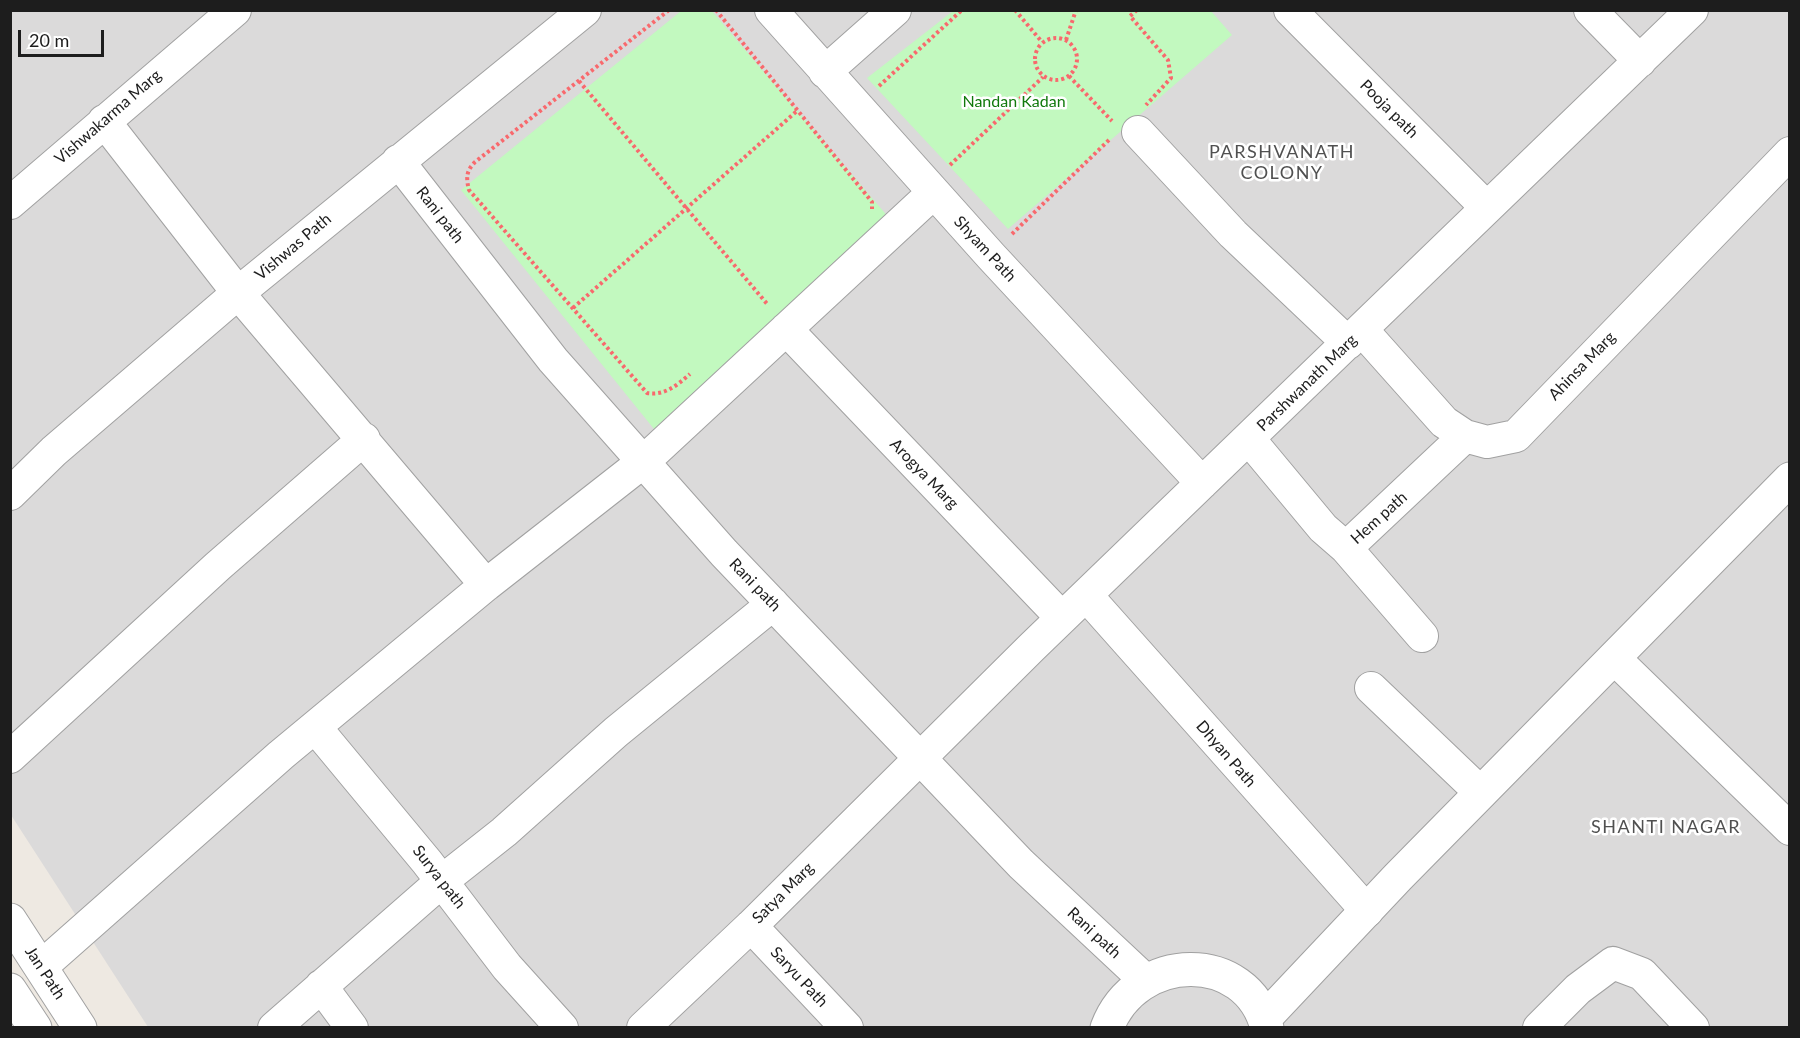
<!DOCTYPE html>
<style>
body{margin:0}
#map{position:relative;width:1800px;height:1038px;overflow:hidden;background:#eee9e2;font-family:Lato,sans-serif}
canvas{display:block}
.frame{position:absolute;inset:0;border:12px solid #1d1d1d;pointer-events:none}
.scale{position:absolute;left:18px;top:30px;width:86px;height:27px;box-sizing:border-box;border:3px solid #1d1d1d;border-top:0;padding-left:8px;font-size:18px;line-height:21px;white-space:nowrap;color:#1d1d1d;-webkit-text-stroke:4px #fff;paint-order:stroke}
</style>
<div id="map">
<canvas width="1800" height="1038"></canvas>
<div class="frame"></div>
<div class="scale">20 m</div>
</div>
<script>
const context = document.querySelector('canvas').getContext('2d');
context.lineJoin = 'round';
function fill(path, color) { context.fillStyle = color; context.fill(path, 'evenodd'); }
function stroke(path, color, width, dash) { context.strokeStyle = color; context.lineWidth = width; context.lineCap = dash ? 'butt' : 'round'; context.setLineDash(dash || []); context.stroke(path); }
function label(font, color, halo, rows, align = 'center') {
  context.font = font + ' Lato,sans-serif'; context.lineWidth = 5; context.setLineDash([]); context.textBaseline = 'middle'; context.strokeStyle = halo; context.fillStyle = color; for (const [text, x, y, turn = 0] of rows) {
    context.save(); context.translate(x, y); context.rotate((+turn || 0) * Math.PI / 180); context.textAlign = isNaN(turn) ? turn : align; if (halo) context.strokeText(text, 0, 0); context.fillText(text, 0, 0); context.restore();
  }
}
fill(new Path2D(`
 M 11,11 L 1789,11 L 1789,1027 L 148,1027 L 11,815 Z`), '#dbdada');
fill(new Path2D(`
 M 681,11 L 712,11 L 890,219 L 658,434 L 461,190 Z
 M 953,11 L 1211,11 L 1232,35 L 1008,229 L 867,78 Z`), '#c2f9bf');
const minor = new Path2D(`
 M 771,10 L 991,256 L 1202,483
 M 1290,10 L 1487,208
 M 1590,10 L 1640,61
 M 825,72 L 895,10
 M 104,121 L 238,293 L 486,585
 M 1138,132 L 1233,234 L 1348,343
 M 398,161 L 553,360 L 724,553 L 1021,864 L 1145,980
 M 10,203 L 235,10
 M 786,329 L 1062,618
 M 1362,330 L 1444,422 L 1465,436 L 1487,442 L 1516,436 L 1790,153
 M 1249,439 L 1323,528 L 1346,548 L 1465,436
 M 10,494 L 54,451 L 238,293 L 585,10
 M 1346,548 L 1422,636
 M 1086,595 L 1367,911
 M 1614,658 L 1790,829
 M 1371,688 L 1481,793
 M 315,727 L 427,862 L 507,967 L 562,1028
 M 10,757 L 218,566 L 364,439
 M 751,926 L 847,1028
 M 41,967 L 281,755 L 486,585 L 643,462 L 933,193
 M 321,986 L 352,1028
 M 274,1028 L 442,881 L 504,832 L 616,732 L 773,604
 M 643,1028 L 751,926 L 1032,647 L 1692,10
 M 1539,1028 L 1578,989 L 1613,963 L 1642,974 L 1693,1028`);
const tertiary = new Path2D(`
 M 10,920 L 80,1028
 M 10,990 L 35,1028
 M 1265,1018 L 1398,877 L 1790,479
 M 1107,1028 C 1136,951 1247,949 1267,1028`);
stroke(minor, '#a1a1a1', 34);
stroke(tertiary, '#a1a1a1', 35);
stroke(new Path2D(`
 M 669,10 L 475,162 C 466,171 466,178 469,190 L 647,393 C 665,396 677,385 690,374
 M 716,10 L 872,202 L 872,209
 M 1015,10 L 1042,42
 M 1137,10 L 1130,16 L 1168,60 L 1171,78 L 1146,105
 M1035 59a21 21 0 1 1 42 0a21 21 0 1 1-42 0Z
 M 1066,40 L 1076,10
 M 1069,76 L 1112,121
 M 579,81 L 768,305
 M 879,86 L 962,10
 M 950,165 L 1043,77
 M 1012,234 L 1110,139
 M 573,308 L 797,111`), '#f8696d', 4, [3, 3]);
stroke(minor, '#fff', 32);
stroke(tertiary, '#fff', 33);
label('16px', '#11790c', '#fff', [
 ["Nandan Kadan",1014,102]
]);
label('16px', '#1d1d1d', '#fff', [
 ["Pooja path",1389,109,45],
 ["Vishwakarma Marg",108,117,-41],
 ["Rani path",440,215,52],
 ["Vishwas Path",293,247,-40],
 ["Shyam Path",985,249,47],
 ["Ahinsa Marg",1582,366,-46],
 ["Parshwanath Marg",1307,383,-44],
 ["Arogya Marg",924,474,46],
 ["Hem path",1379,518,-42],
 ["Rani path",755,585,46],
 ["Dhyan Path",1226,754,49],
 ["Surya path",439,877,52],
 ["Satya Marg",783,893,-45],
 ["Rani path",1094,933,43],
 ["Jan Path",45,973,57],
 ["Saryu Path",799,977,47]
]);
context.letterSpacing = '1.5px';
label('18px', '#505050', '#fff', [
 ["PARSHVANATH",1282,152],
 ["COLONY",1282,173],
 ["SHANTI NAGAR",1666,827]
]);
context.letterSpacing = '0px';
</script>
